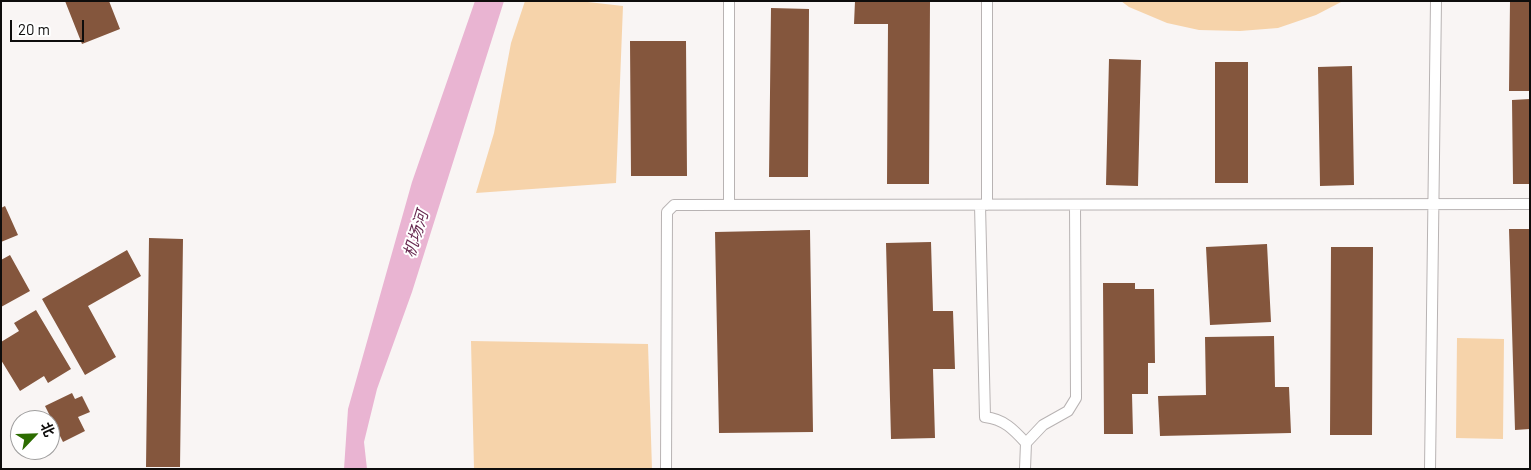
<!DOCTYPE html>
<meta charset="utf-8">
<style>
body{margin:0}
#map{position:relative;width:1531px;height:470px;overflow:hidden;background:#f9f5f4;font-family:Barlow,"Noto Sans SC",sans-serif}
canvas{display:block}
.frame{position:absolute;inset:0;border:2px solid #0e0d0c;pointer-events:none}
.north{position:absolute;left:10px;top:410px;width:50px;height:50px;box-sizing:border-box;background:#fff;border:1px solid #9f9e9e;border-radius:50%;rotate:66deg;font-size:14px;font-weight:700;line-height:20px;text-align:center;color:#0e0d0c}
.north::after{content:'';display:block;margin:auto;width:18px;height:22px;background:#2c6c00;clip-path:polygon(50% 0,100% 100%,50% 72%,0 100%)}
.scale{position:absolute;left:10px;top:20px;width:74px;height:22px;box-sizing:border-box;border:2px solid #0e0d0c;border-top:0;padding-left:6px;font-size:15px;line-height:18px;white-space:nowrap;color:#0e0d0c;-webkit-text-stroke:4px #fff;paint-order:stroke}
</style>
<div id="map">
<canvas width="1531" height="470"></canvas>
<div class="frame"></div>
<div class="north">北</div>
<div class="scale">20 m</div>
</div>
<script>
const context = document.querySelector('canvas').getContext('2d');
context.lineJoin = 'round';
function fill(path, color) { context.fillStyle = color; context.fill(path, 'evenodd'); }
function stroke(path, color, width, dash) { context.strokeStyle = color; context.lineWidth = width; context.lineCap = dash ? 'butt' : 'round'; context.setLineDash(dash || []); context.stroke(path); }
function label(font, color, halo, rows, align = 'center') {
  context.font = font + ' Barlow,"Noto Sans SC",sans-serif'; context.lineWidth = 4; context.setLineDash([]); context.textBaseline = 'middle'; context.strokeStyle = halo; context.fillStyle = color; for (const [text, x, y, turn = 0] of rows) {
    context.save(); context.translate(x, y); context.rotate((+turn || 0) * Math.PI / 180); context.textAlign = isNaN(turn) ? turn : align; if (halo) context.strokeText(text, 0, 0); context.fillText(text, 0, 0); context.restore();
  }
}
fill(new Path2D(`
 M 525,1 L 579,1 L 623,6 L 616,183 L 476,193 L 494,133 L 511,43 Z
 M 1121,1 L 1343,1 L 1316,15 L 1278,28 L 1240,31 L 1199,30 L 1167,23 L 1129,7 Z
 M 1457,338 L 1504,339 L 1503,439 L 1456,438 Z
 M 471,341 L 648,344 L 652,469 L 474,469 Z`), '#f6d3aa');
fill(new Path2D(`
 M 475,1 L 504,1 L 412,292 L 377,389 L 364,442 L 367,469 L 344,469 L 348,409 L 412,182 Z`), '#e9b4d2');
fill(new Path2D(`
 M 65,1 L 109,1 L 120,29 L 82,44 Z
 M 855,1 L 930,2 L 929,184 L 887,184 L 888,24 L 854,24 Z
 M 1510,1 L 1530,1 L 1530,91 L 1509,91 Z
 M 771,8 L 809,9 L 808,177 L 769,177 Z
 M 630,41 L 686,41 L 687,176 L 631,176 Z
 M 1109,59 L 1141,60 L 1138,186 L 1106,185 Z
 M 1215,62 L 1248,62 L 1248,183 L 1215,183 Z
 M 1352,66 L 1354,185 L 1320,186 L 1318,67 Z
 M 1530,99 L 1530,184 L 1513,184 L 1512,100 Z
 M 5,206 L 18,235 L 1,242 L 1,208 Z
 M 1509,229 L 1530,229 L 1530,429 L 1515,430 Z
 M 810,230 L 813,432 L 719,433 L 715,232 Z
 M 149,238 L 183,239 L 180,467 L 146,467 Z
 M 931,242 L 933,311 L 953,311 L 955,369 L 933,369 L 935,438 L 891,439 L 886,243 Z
 M 1267,244 L 1271,322 L 1210,325 L 1206,247 Z
 M 1331,247 L 1373,247 L 1372,435 L 1330,435 Z
 M 127,250 L 141,276 L 88,306 L 116,357 L 85,375 L 42,299 Z
 M 10,255 L 30,291 L 1,307 L 1,260 Z
 M 1103,283 L 1135,283 L 1135,289 L 1154,289 L 1155,363 L 1148,363 L 1148,394 L 1132,394 L 1133,434 L 1104,434 Z
 M 36,310 L 71,369 L 48,383 L 44,376 L 20,391 L 1,360 L 1,342 L 19,331 L 14,323 Z
 M 1274,336 L 1275,387 L 1289,387 L 1291,433 L 1160,436 L 1158,396 L 1206,395 L 1205,337 Z
 M 72,393 L 75,399 L 82,396 L 90,412 L 78,417 L 85,431 L 63,442 L 45,406 Z`), '#84563d');
const lane = new Path2D(`
 M 729,205 L 729,1
 M 980,205 L 985,417 C 1004,419 1014,430 1026,443
 M 987,205 L 987,1
 M 666,469 L 667,212 L 674,205 L 1530,204
 M 1025,469 L 1026,443 L 1043,425 L 1068,411 L 1076,398 L 1075,205
 M 1430,469 L 1436,1`);
stroke(lane, '#b8b3b3', 12);
stroke(lane, '#fff', 10);
label('italic 16px', '#672950', '#fff', [
 ["机场河",416,234,-73]
]);
</script>
